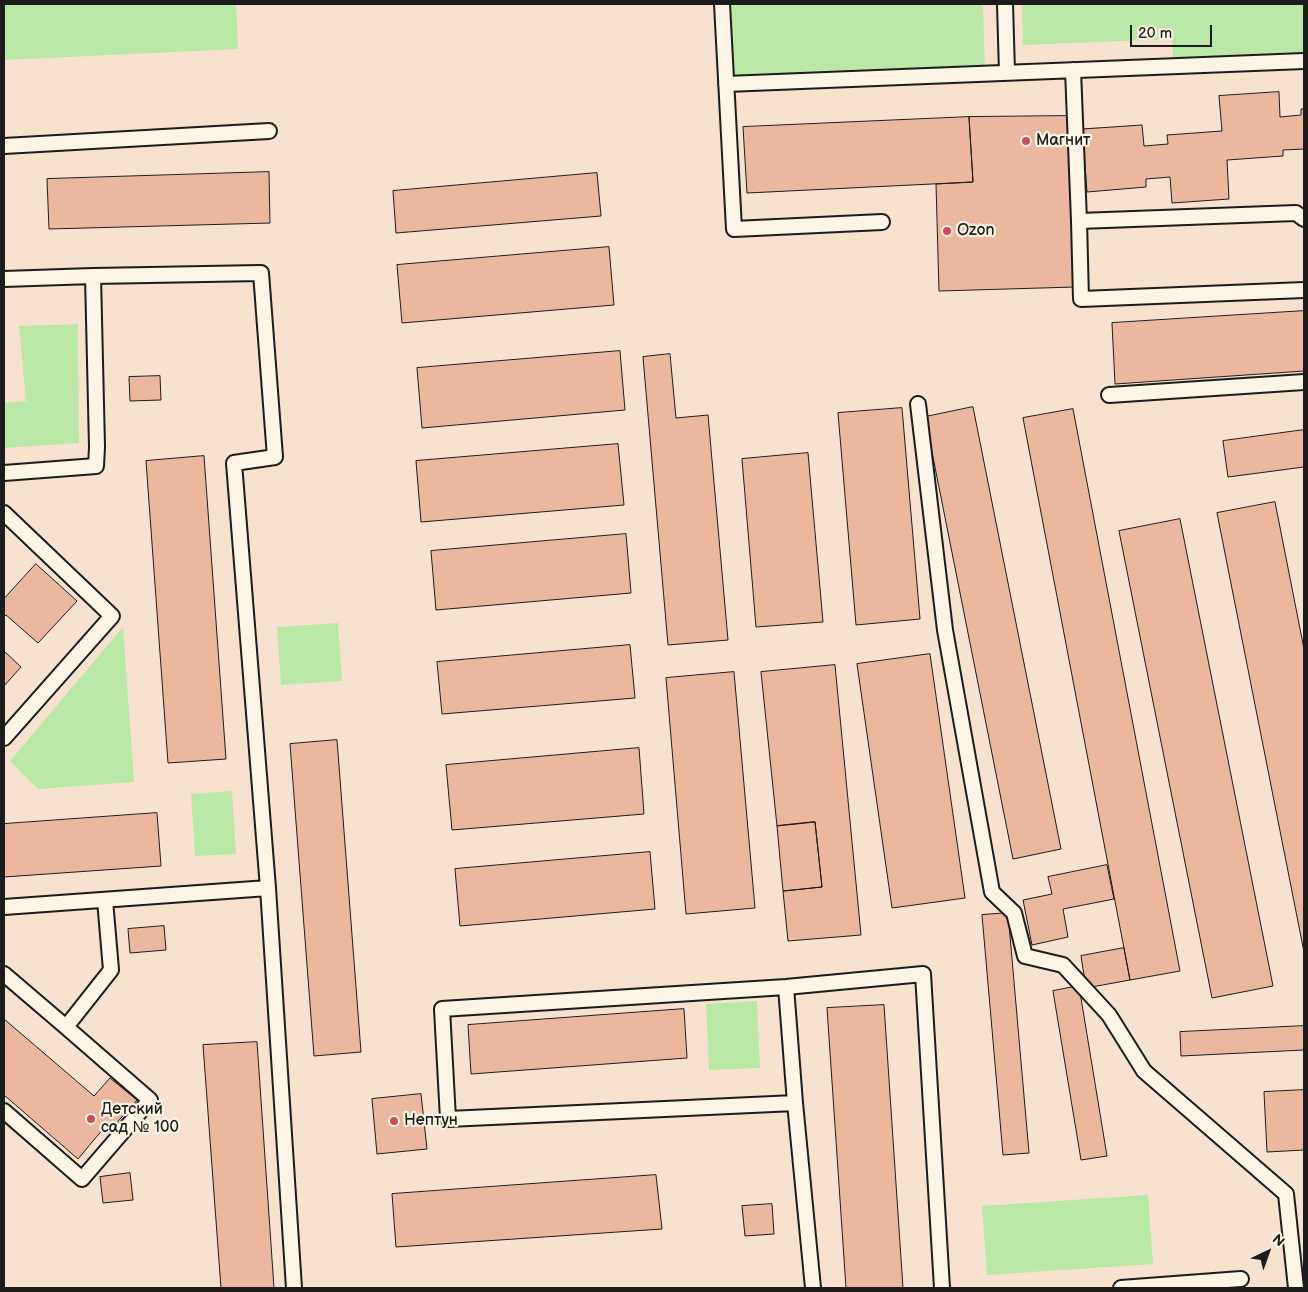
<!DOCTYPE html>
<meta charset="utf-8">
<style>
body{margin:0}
#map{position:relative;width:1308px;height:1292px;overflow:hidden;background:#f7e2d0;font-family:"Balsamiq Sans",sans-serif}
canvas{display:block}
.frame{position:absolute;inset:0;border:5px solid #1c1c1c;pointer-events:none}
.north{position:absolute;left:1243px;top:1227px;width:50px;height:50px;-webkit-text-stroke:4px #fcf5e5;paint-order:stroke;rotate:42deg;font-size:14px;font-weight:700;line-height:20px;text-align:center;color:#1c1c1c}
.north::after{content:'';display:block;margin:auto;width:18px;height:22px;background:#1c1c1c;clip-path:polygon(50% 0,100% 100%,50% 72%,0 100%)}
.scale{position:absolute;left:1130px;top:25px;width:82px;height:22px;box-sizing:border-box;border:2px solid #1c1c1c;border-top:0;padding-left:6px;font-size:15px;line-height:18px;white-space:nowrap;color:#1c1c1c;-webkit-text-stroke:4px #fcf5e5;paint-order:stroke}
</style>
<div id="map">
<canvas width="1308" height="1292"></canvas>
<div class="frame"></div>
<div class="north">N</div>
<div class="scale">20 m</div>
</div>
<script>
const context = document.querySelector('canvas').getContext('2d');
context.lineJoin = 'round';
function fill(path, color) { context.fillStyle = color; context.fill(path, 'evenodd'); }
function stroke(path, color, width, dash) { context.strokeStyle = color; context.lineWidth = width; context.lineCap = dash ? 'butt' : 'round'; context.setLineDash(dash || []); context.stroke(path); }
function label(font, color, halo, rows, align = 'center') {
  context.font = font + ' "Balsamiq Sans",sans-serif'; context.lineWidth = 4.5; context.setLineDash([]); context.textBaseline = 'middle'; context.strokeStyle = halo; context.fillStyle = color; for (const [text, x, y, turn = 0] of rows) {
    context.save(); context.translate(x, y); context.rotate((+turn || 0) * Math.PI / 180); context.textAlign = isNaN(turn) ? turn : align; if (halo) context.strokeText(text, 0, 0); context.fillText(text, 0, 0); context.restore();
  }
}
fill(new Path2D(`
 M 4,4 L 236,4 L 238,49 L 4,60 Z
 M 722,4 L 983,4 L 985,74 L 726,84 Z
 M 1022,4 L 1304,4 L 1304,61 L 1174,66 L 1172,39 L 1023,45 Z
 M 78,324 L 79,443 L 4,448 L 4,403 L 26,401 L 19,326 Z
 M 338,623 L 342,681 L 281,685 L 277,627 Z
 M 123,627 L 134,782 L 38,789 L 10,761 Z
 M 232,791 L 236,854 L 195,856 L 191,794 Z
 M 757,1001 L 760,1068 L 709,1070 L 706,1004 Z
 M 1148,1195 L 1153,1264 L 987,1275 L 982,1206 Z`), '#bae8a6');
const building = new Path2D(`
 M 1279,92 L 1280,117 L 1301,115 L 1301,109 L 1304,109 L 1304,157 L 1304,149 L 1283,150 L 1283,156 L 1227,160 L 1229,199 L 1172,203 L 1170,177 L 1146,179 L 1146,187 L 1087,192 L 1082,129 L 1142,125 L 1144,146 L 1168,144 L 1167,135 L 1222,131 L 1219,96 Z
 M 1067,116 L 1075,287 L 939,291 L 936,184 L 973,182 L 969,117 Z
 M 969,117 L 973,182 L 747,193 L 743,127 Z
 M 269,172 L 270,223 L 49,229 L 47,179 Z
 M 597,173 L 601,216 L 396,233 L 393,191 Z
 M 609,247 L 614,305 L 402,323 L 397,265 Z
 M 1304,311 L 1304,371 L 1115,384 L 1112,323 Z
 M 620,351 L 625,410 L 422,428 L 417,368 Z
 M 670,354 L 676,418 L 708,415 L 728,640 L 668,645 L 643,357 Z
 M 160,376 L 161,400 L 130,401 L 129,377 Z
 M 973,407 L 1061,849 L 1013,859 L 925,417 Z
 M 902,408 L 920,619 L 856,625 L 838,413 Z
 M 1073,409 L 1180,971 L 1130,980 L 1023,418 Z
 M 1304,430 L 1304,467 L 1228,477 L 1223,441 Z
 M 618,444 L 624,505 L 421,522 L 416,461 Z
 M 808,453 L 823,622 L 756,627 L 742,459 Z
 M 204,456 L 226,759 L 168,763 L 146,461 Z
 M 1275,502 L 1304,649 L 1304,952 L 1217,513 Z
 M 1180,519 L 1273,986 L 1212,998 L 1119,531 Z
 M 626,534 L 631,593 L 436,610 L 431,551 Z
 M 36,564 L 77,601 L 38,643 L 6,615 L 4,617 L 4,599 Z
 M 630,645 L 635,698 L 442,714 L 437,662 Z
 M 4,651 L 21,667 L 4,686 Z
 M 930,654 L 965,898 L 892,908 L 857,664 Z
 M 835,665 L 861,935 L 788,941 L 783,891 L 822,887 L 815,822 L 777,826 L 761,672 Z
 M 734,672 L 755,908 L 686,914 L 666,678 Z
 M 337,740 L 361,1052 L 314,1056 L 290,744 Z
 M 639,748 L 644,814 L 452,830 L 446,765 Z
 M 157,813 L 161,866 L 4,877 L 4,824 Z
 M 815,822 L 822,887 L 783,891 L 777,826 Z
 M 650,852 L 655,909 L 460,926 L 455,869 Z
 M 1107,865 L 1114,899 L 1063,909 L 1068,937 L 1032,945 L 1023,900 L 1052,894 L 1048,877 Z
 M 1008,913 L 1029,1153 L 1003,1155 L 982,915 Z
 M 164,926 L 166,950 L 130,953 L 128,929 Z
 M 1124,948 L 1130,980 L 1086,988 L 1081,956 Z
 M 1079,986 L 1107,1156 L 1081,1160 L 1053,991 Z
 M 884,1005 L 903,1288 L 846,1288 L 827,1008 Z
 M 684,1009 L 687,1058 L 471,1074 L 468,1025 Z
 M 4,1019 L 94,1096 L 110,1078 L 137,1100 L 113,1127 L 108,1123 L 78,1159 L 4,1095 Z
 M 1304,1026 L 1304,1050 L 1181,1056 L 1180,1032 Z
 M 257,1042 L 274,1288 L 221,1288 L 203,1045 Z
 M 1304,1090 L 1304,1150 L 1267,1152 L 1264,1092 Z
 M 421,1094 L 427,1149 L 377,1154 L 372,1099 Z
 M 130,1173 L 133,1200 L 103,1203 L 100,1177 Z
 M 656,1175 L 662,1229 L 396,1247 L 392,1194 Z
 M 772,1204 L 774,1234 L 745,1236 L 742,1206 Z`);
fill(building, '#ecb79f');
stroke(building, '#1c1c1c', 1);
const lane = new Path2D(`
 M 722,4 L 734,229 L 882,222
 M 1005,4 L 1007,73
 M 1073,70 L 1079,221 L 1296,213 L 1304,219
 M 726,84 L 1304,61
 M 4,146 L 269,131
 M 1079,221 L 1081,299 L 1304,290
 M 93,276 L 261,273 L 275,457 L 234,463 L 268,888 L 294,1288
 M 4,279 L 93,276 L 97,447 L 96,466 L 4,473
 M 1109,395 L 1304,382
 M 918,404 L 945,630 L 992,892 L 1014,913 L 1025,956 L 1063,965 L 1109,1015 L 1144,1071 L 1286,1194 L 1296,1288
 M 4,513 L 112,616 L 4,738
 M 4,907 L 268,888
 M 4,974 L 66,1027 L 111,970 L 105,900
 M 786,987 L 795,1103
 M 4,1111 L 82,1179 L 150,1100 L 66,1027
 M 813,1288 L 795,1103 L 448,1119 L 442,1009 L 786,987 L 923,974 L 942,1288
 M 1121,1288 L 1241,1279`);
stroke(lane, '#1c1c1c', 18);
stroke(lane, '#fcf5e5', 14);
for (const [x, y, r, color] of [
 [1026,141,5,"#d1495b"],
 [947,231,5,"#d1495b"],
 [91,1119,5,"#d1495b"],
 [394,1121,5,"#d1495b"]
]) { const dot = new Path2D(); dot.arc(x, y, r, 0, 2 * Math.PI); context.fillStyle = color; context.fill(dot); stroke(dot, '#fcf5e5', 2); }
label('16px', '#1c1c1c', '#fcf5e5', [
 ["Магнит",1036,141],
 ["Ozon",957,231],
 ["Детский",101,1110],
 ["сад № 100",101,1128],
 ["Нептун",404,1121]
], 'left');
</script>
